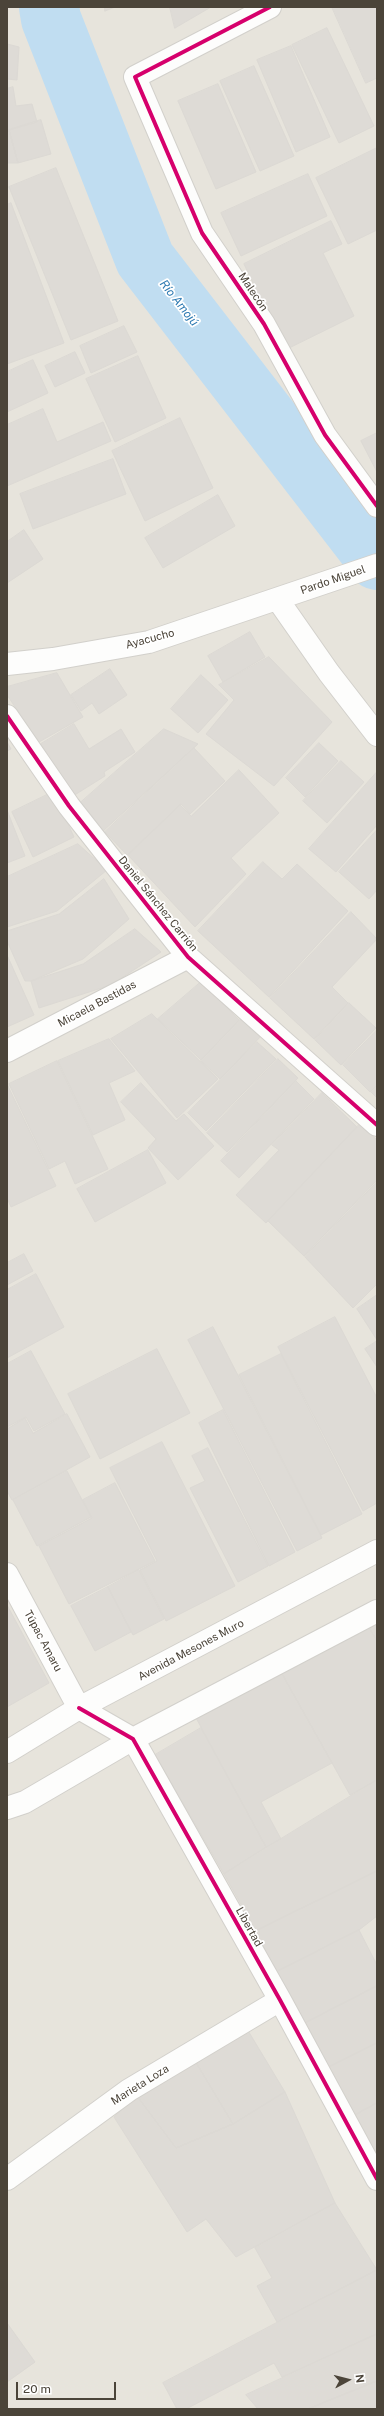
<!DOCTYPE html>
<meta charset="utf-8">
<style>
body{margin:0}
#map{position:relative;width:384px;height:2416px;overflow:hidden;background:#f4f2ee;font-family:"Public Sans",sans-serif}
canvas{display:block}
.frame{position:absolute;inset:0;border:8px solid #4b4439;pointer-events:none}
.north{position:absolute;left:328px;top:2360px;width:40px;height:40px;-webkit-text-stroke:3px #fff;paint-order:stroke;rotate:83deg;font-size:11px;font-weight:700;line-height:16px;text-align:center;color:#4b4439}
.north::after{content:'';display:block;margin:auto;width:14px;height:18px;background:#4b4439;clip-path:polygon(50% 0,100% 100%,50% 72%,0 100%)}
.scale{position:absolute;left:16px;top:2382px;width:100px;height:18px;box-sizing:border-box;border:2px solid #4b4439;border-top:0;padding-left:5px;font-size:12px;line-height:14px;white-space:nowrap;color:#4b4439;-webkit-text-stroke:3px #fff;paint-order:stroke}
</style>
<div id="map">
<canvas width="384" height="2416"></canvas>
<div class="frame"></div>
<div class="north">N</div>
<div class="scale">20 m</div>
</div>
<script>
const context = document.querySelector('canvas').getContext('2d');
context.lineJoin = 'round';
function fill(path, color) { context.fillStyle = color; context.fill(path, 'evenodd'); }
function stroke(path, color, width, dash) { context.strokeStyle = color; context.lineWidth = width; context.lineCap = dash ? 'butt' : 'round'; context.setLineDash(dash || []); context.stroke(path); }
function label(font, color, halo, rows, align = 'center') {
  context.font = font + ' "Public Sans",sans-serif'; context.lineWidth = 3.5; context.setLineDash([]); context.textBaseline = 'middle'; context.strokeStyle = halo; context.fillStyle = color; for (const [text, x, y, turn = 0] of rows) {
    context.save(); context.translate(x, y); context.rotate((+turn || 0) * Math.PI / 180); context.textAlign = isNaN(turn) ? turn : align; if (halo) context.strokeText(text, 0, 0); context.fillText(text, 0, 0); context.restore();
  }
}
fill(new Path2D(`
 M 7,7 L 377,7 L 377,2409 L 7,2409 Z`), '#e7e4dc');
stroke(new Path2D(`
 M 49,7 L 51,19 L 145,259 L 377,560`), '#c0ddf1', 60);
const building = new Path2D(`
 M 105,7 L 115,7 L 105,11 Z
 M 170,7 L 211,7 L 175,28 Z
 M 332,7 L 377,7 L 377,78 L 366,83 Z
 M 327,28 L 374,126 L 339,143 L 292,45 Z
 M 7,44 L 19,47 L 17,80 L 7,79 Z
 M 291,46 L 330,137 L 296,152 L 257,60 Z
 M 254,66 L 294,156 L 260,171 L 220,81 Z
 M 218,84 L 256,172 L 216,189 L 178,101 Z
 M 13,87 L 16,106 L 32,104 L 37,122 L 9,130 L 18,163 L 7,163 L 7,89 Z
 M 41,120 L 51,154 L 18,163 L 9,130 Z
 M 377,148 L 377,230 L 348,244 L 316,178 Z
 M 56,168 L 118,321 L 71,340 L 9,187 Z
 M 308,174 L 327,216 L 241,256 L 221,213 Z
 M 11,203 L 64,343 L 7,364 L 7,205 Z
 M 331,221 L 342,244 L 323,253 L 354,316 L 285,350 L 244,264 Z
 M 124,326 L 137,352 L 91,373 L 80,346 Z
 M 75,352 L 85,373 L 55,387 L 45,366 Z
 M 138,356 L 166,418 L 115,442 L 86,379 Z
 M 33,360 L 48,393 L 7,412 L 7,372 Z
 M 43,409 L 57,442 L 103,422 L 111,441 L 7,486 L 7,425 Z
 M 180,418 L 213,488 L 145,521 L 112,451 Z
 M 377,433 L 377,472 L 361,441 Z
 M 113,459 L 126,494 L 33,529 L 20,494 Z
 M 218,495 L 235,526 L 163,568 L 145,538 Z
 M 24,530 L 43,559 L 7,583 L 7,542 Z
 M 250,632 L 265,657 L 223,682 L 208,656 Z
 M 269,657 L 332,722 L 274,786 L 206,734 L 234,700 L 219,685 Z
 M 110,669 L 127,695 L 99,714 L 92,703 L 81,711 L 71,695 Z
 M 57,673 L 83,717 L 39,742 L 7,695 L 7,687 Z
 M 201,675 L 228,700 L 198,733 L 171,709 Z
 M 74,724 L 89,749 L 121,729 L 135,752 L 104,772 L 105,776 L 73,796 L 41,744 Z
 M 164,729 L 198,744 L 102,832 L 79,804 Z
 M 7,742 L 11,749 L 7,751 Z
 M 319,743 L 338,761 L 305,797 L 286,778 Z
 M 194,748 L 225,781 L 190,814 L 181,804 L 127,855 L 105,832 Z
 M 341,761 L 364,782 L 327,823 L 303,801 Z
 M 239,770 L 279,813 L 231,858 L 246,874 L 195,927 L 128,855 L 180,805 L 191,816 Z
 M 376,773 L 377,825 L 336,872 L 309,849 Z
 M 53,792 L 74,837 L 33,857 L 12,812 Z
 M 7,810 L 25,856 L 7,863 Z
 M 377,830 L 377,890 L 369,899 L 339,872 Z
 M 78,844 L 107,870 L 57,911 L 7,927 L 7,877 Z
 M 263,862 L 282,879 L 297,864 L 348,911 L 269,997 L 198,931 Z
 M 104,879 L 129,919 L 83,959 L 31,981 L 25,981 L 7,941 L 7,931 L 59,914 Z
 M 351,912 L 377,939 L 332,987 L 348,1003 L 314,1039 L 270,998 Z
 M 135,929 L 161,952 L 111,985 L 39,1008 L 31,981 L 83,964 Z
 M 7,955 L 34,1015 L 7,1027 Z
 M 201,982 L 239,1020 L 201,1060 L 158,1019 Z
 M 349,1003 L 376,1028 L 341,1065 L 315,1040 Z
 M 152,1014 L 218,1079 L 177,1118 L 111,1039 Z
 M 243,1017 L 262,1035 L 220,1079 L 201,1061 Z
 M 377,1030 L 377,1085 L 370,1092 L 343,1065 Z
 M 109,1039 L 135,1071 L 109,1083 L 125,1120 L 93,1135 L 58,1061 Z
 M 257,1042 L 276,1059 L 206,1131 L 188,1113 Z
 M 278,1059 L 298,1078 L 227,1152 L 207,1133 Z
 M 57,1061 L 108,1169 L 75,1184 L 65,1161 L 49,1169 L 9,1084 Z
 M 296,1081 L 314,1099 L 239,1178 L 221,1161 Z
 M 141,1083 L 176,1121 L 184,1114 L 214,1146 L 178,1180 L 148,1148 L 156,1139 L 121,1102 Z
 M 7,1084 L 56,1186 L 11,1207 L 7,1198 Z
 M 377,1086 L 377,1098 L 371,1092 Z
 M 322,1093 L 357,1127 L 266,1223 L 236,1195 L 279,1150 L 272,1145 Z
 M 360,1124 L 377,1140 L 377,1180 L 304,1256 L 268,1221 Z
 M 148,1150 L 166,1183 L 95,1222 L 77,1189 Z
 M 377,1182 L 377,1284 L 353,1308 L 305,1257 Z
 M 24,1254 L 33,1271 L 7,1285 L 7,1263 Z
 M 36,1274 L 64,1327 L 7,1358 L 7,1290 Z
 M 377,1295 L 377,1340 L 357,1309 Z
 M 335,1317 L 377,1398 L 377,1503 L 363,1511 L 278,1347 Z
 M 213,1327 L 322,1538 L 297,1551 L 188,1340 Z
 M 377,1341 L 377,1367 L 365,1349 Z
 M 157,1349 L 190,1413 L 100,1459 L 68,1394 Z
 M 31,1351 L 65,1414 L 34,1431 L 26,1417 L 7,1427 L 7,1364 Z
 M 281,1354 L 362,1514 L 321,1535 L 239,1375 Z
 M 223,1410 L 295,1552 L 269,1566 L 199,1423 Z
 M 67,1414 L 90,1457 L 12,1500 L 7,1491 L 7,1429 L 25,1418 L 33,1433 Z
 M 162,1442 L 235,1586 L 166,1621 L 140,1570 L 157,1561 L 110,1468 Z
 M 208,1448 L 268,1566 L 238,1582 L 190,1488 L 205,1481 L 192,1456 Z
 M 67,1471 L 91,1517 L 37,1546 L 13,1500 Z
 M 115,1483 L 155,1561 L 69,1604 L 39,1546 L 92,1518 L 83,1500 Z
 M 139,1570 L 164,1619 L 133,1635 L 108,1587 Z
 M 108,1587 L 131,1632 L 95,1651 L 71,1606 Z
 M 7,1605 L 49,1683 L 7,1707 Z
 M 377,1621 L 377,1641 L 368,1626 Z
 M 368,1626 L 377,1641 L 377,1780 L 350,1795 L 281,1672 Z
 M 281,1672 L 332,1763 L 261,1802 L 281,1839 L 266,1847 L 195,1716 Z
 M 201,1728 L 266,1847 L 224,1874 L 155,1755 Z
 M 377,1780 L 377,1871 L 256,1931 L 224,1874 Z
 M 377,1871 L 377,1916 L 359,1930 L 276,1972 L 256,1931 Z
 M 359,1930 L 377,1965 L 377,1986 L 305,2023 L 276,1972 Z
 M 377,1986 L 377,2043 L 327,2068 L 305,2023 Z
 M 247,2029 L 285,2092 L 233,2124 L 195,2061 Z
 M 377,2043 L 377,2103 L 355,2115 L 327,2068 Z
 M 195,2061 L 233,2124 L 176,2148 L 137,2096 Z
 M 285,2092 L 335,2203 L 236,2257 L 206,2219 L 187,2232 L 114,2117 L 137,2096 L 176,2148 L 233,2124 Z
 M 377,2103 L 377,2155 L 355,2115 Z
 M 335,2203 L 377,2270 L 277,2322 L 257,2286 L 272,2278 L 255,2248 Z
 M 377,2270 L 377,2334 L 282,2377 L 274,2363 L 186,2409 L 177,2409 L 163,2383 Z
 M 7,2323 L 35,2362 L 7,2382 Z
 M 377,2334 L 377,2381 L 308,2409 L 258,2409 L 246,2395 Z
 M 377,2381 L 377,2409 L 308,2409 Z`);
fill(building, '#dedbd6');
stroke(building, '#dcd9d4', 1);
const minor = new Path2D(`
 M 270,7 L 135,77 L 202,233 L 264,324 L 325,435 L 377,506
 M 278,600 L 329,673 L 377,735
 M 7,664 L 53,659 L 149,642 L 377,565
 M 7,716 L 69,806 L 188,957 L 377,1125
 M 7,1051 L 188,957
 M 7,1574 L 79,1708
 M 79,1708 L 133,1739 L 280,2000 L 377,2179
 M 7,1752 L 79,1708 L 377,1551
 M 7,1808 L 25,1802 L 133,1739 L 377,1611
 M 7,2179 L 129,2090 L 280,2000`);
stroke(minor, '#d2d0cb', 24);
stroke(minor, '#fdfdfc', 22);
stroke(new Path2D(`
 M 270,7 L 135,77 L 202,233 L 264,324 L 325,435 L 377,506
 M 7,716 L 69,806 L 188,957 L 377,1125
 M 79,1708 L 133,1739 L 280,2000 L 377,2179`), '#d6006c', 4);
label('11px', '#4b4439', '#fff', [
 ["Malecón",253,292,56],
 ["Pardo Miguel",333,580,-19],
 ["Ayacucho",150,639,-15],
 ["Daniel Sánchez Carrión",158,904,51],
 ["Micaela Bastidas",97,1004,-28],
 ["Túpac Amaru",43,1641,62],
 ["Avenida Mesones Muro",191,1650,-28],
 ["Libertad",249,1927,61],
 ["Marieta Loza",140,2085,-32]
]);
label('italic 12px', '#2e7ab2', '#fff', [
 ["Río Amojú",179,303,52]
]);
</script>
